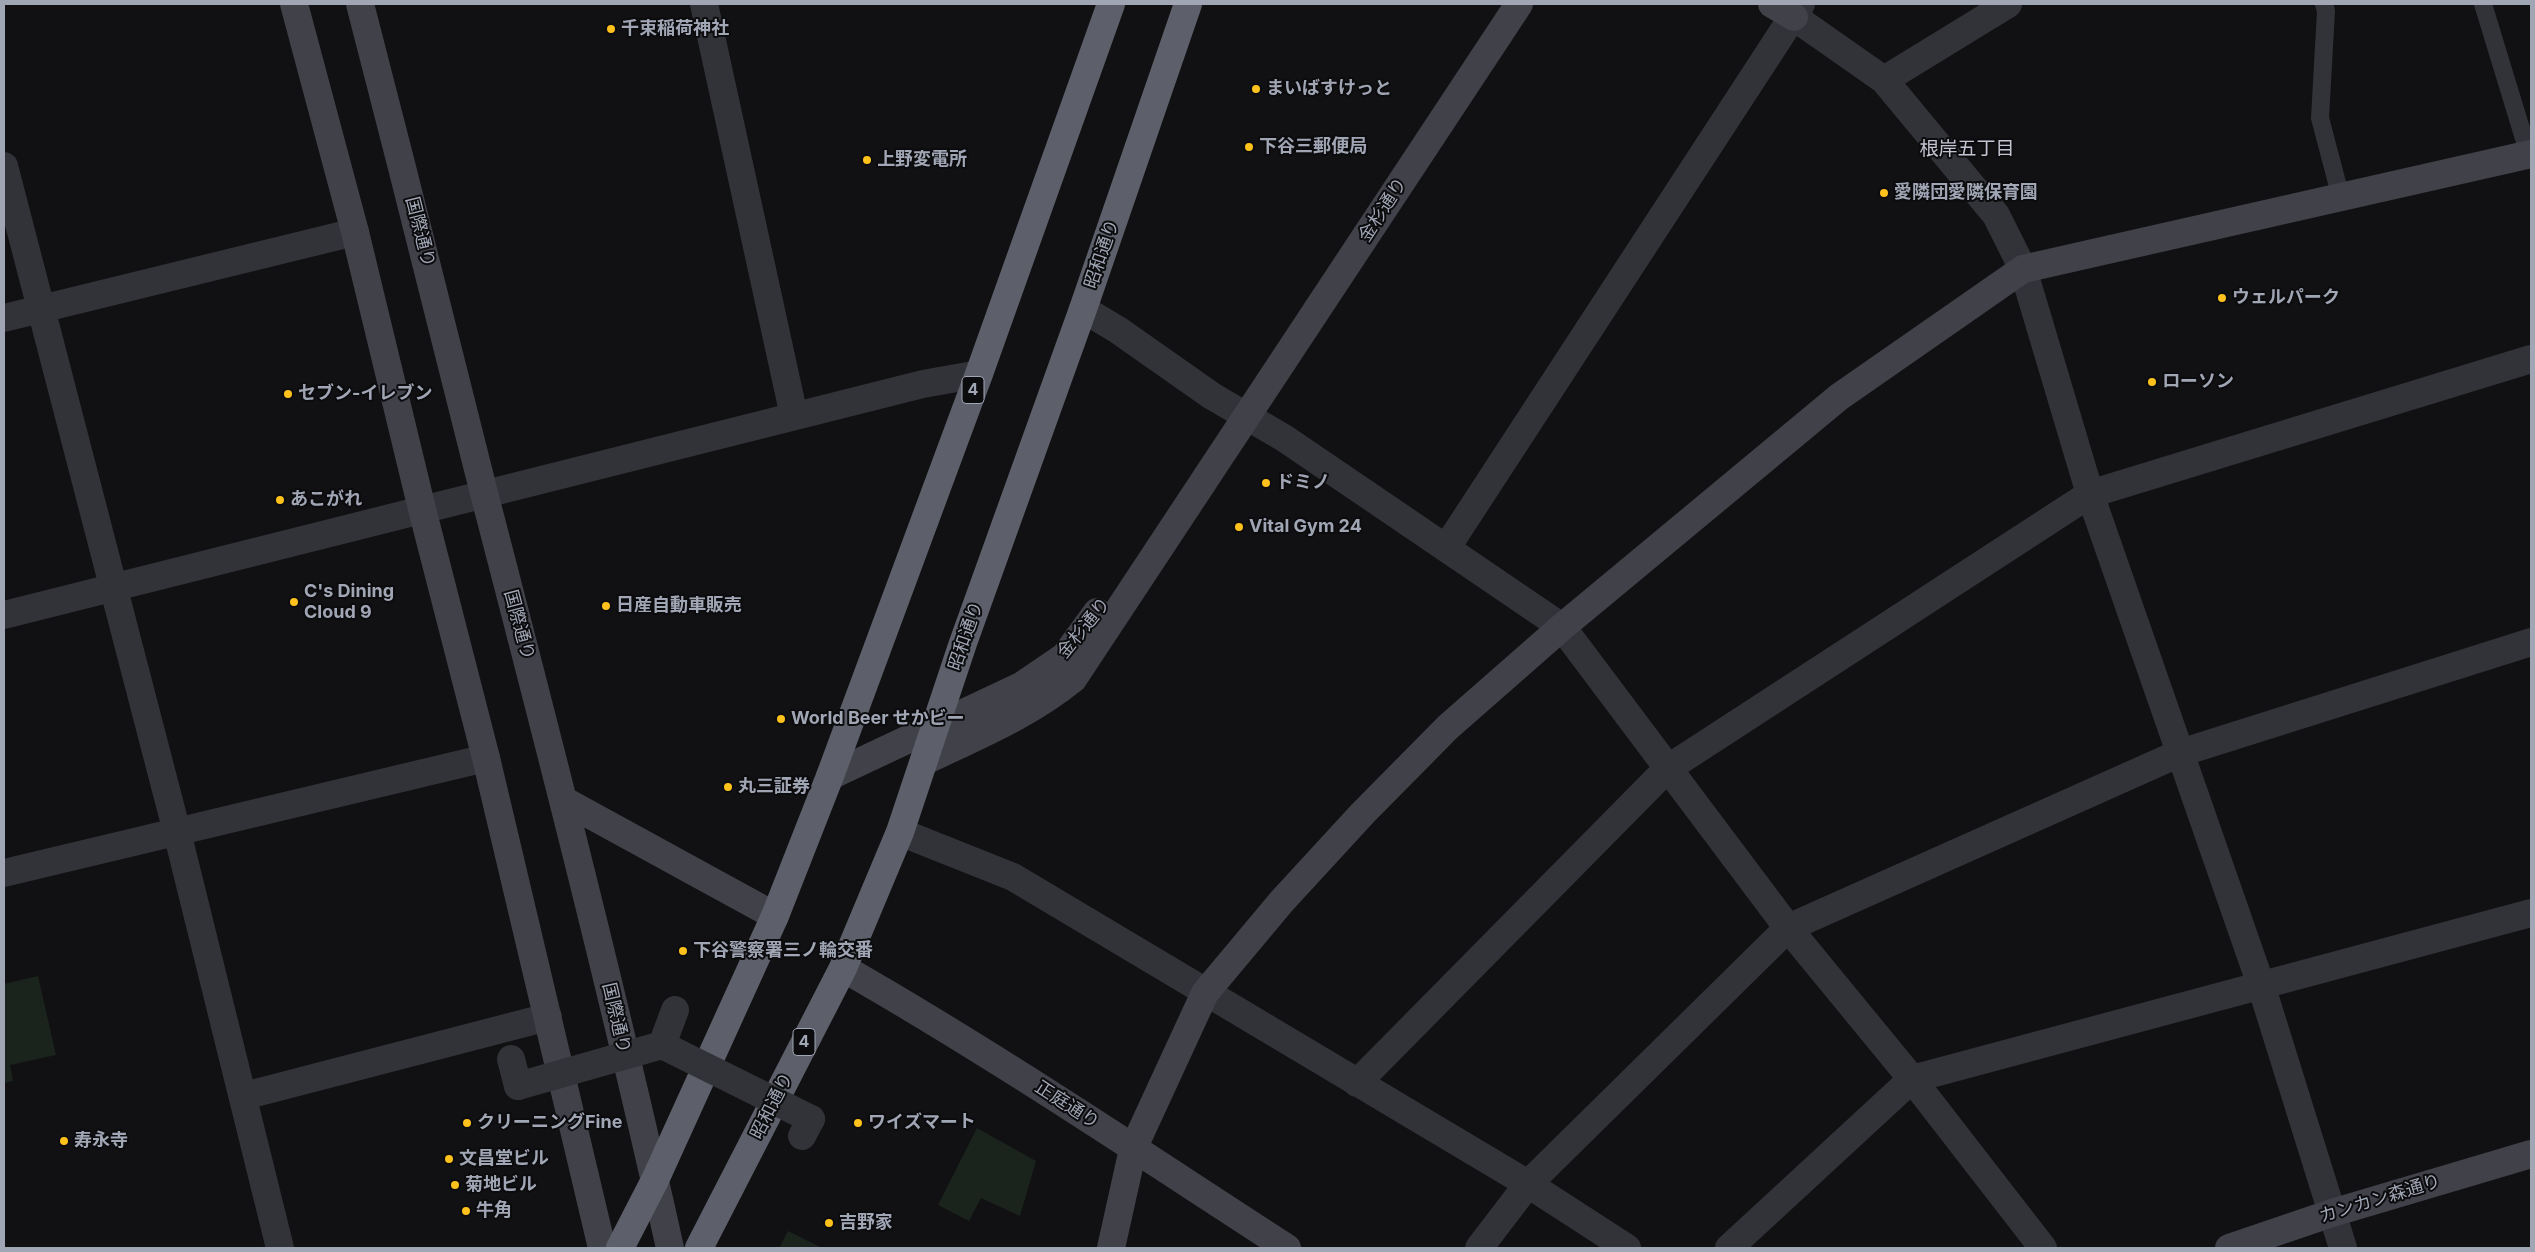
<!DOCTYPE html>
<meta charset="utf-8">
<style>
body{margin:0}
#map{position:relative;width:2535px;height:1252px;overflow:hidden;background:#111113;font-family:Inter,sans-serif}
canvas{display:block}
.frame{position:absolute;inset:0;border:5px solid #a1a6b5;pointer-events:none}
</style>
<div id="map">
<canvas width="2535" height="1252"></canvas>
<div class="frame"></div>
</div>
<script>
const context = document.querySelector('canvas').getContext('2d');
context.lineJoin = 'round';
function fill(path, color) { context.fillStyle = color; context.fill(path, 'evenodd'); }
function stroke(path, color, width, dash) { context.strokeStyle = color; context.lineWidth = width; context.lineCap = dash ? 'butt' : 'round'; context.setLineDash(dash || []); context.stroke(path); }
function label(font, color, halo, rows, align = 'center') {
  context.font = font + ' Inter,"Noto Sans JP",sans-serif'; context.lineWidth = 4; context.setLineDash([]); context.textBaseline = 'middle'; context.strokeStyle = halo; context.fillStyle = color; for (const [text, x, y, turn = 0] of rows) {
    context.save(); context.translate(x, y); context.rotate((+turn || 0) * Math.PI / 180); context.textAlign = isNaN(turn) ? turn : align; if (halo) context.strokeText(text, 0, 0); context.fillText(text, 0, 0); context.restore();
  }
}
fill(new Path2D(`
 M 38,976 L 56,1055 L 10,1065 L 13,1081 L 4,1083 L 4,984 Z
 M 977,1128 L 1036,1161 L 1020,1216 L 981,1198 L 969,1221 L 938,1205 Z
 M 788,1231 L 822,1248 L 779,1248 Z`), '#1b231d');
stroke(new Path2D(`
 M 2324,4 L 2326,11 L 2320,118 L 2341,198
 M 2483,4 L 2529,155`), '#323338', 18);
stroke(new Path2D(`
 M 704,4 L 794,416
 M 1794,17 L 1884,80 L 1996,215 L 2023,269 L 2090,494 L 2261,985 L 2343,1248
 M 1884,80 L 2008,4
 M 4,166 L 177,832 L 280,1248
 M 1083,309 L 1118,330 L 1212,396 L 1284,438 L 1562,627 L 1788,928 L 1912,1079 L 2043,1248
 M 4,318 L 355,232
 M 1447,547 L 1801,4
 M 4,615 L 923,384 L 979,374
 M 900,832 L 1013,877 L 1528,1184 L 1627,1248
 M 4,873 L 486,758
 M 662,1045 L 675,1010
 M 511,1059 L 518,1086
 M 1357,1083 L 1667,769 L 2090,494 L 2531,359
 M 244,1096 L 548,1017
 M 802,1136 L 811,1119
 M 1479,1248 L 1528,1184 L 1788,928 L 2180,753 L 2531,642
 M 1729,1248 L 1912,1079 L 2531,913`), '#323338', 28);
stroke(new Path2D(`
 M 294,4 L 355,232 L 422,509 L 486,758 L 602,1248
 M 360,4 C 403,168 443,333 485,497 C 550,747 614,996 670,1248
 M 1772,4 L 1794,17
 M 925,761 C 977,736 1029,715 1073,679 L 1519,4
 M 830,776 L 1021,686 L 1065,656 L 1097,612
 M 565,801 L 775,916
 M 843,968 C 995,1055 1140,1153 1287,1248
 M 1111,1248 L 1133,1149 L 1205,993 L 1282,901 L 1363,813 L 1448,727 L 1562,627 L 1839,397 L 2023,269 L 2531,154
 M 2229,1248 L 2332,1213 L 2531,1154`), '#404149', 28);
stroke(new Path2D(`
 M 620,1248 L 655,1180 L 775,916 L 830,776 L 979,374 L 1111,4
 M 699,1248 L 843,968 L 900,832 L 963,643 L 1083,309 L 1188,4`), '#5d606a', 28);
stroke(new Path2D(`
 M 518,1086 L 662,1045 L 811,1119`), '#323338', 28);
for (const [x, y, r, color] of [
 [611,29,5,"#ffc21d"],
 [1256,89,5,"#ffc21d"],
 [1249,147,5,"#ffc21d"],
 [867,160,5,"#ffc21d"],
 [1884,193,5,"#ffc21d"],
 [2222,298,5,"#ffc21d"],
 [2152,382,5,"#ffc21d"],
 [288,394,5,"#ffc21d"],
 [1266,483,5,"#ffc21d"],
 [280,500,5,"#ffc21d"],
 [1239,527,5,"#ffc21d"],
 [294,602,5,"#ffc21d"],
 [606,606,5,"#ffc21d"],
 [781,719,5,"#ffc21d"],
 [728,787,5,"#ffc21d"],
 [683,951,5,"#ffc21d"],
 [467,1123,5,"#ffc21d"],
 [858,1123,5,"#ffc21d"],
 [64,1141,5,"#ffc21d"],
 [449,1159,5,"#ffc21d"],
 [455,1185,5,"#ffc21d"],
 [466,1211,5,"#ffc21d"],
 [829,1223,5,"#ffc21d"]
]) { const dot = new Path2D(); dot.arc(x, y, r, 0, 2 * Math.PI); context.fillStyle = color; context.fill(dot); stroke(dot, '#0c0c0e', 2); }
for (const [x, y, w] of [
 [973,390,22],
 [804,1042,22]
]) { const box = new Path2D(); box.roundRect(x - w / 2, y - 13.5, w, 27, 4); context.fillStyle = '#0c0c0e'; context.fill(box); stroke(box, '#a1a6b5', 1); }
label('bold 16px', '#a1a6b5', null, [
 ["4",973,390],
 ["4",804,1042]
]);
label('bold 18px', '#a1a6b5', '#0c0c0e', [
 ["千束稲荷神社",621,29],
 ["まいばすけっと",1266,89],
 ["下谷三郵便局",1259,147],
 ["上野変電所",877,160],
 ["愛隣団愛隣保育園",1894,193],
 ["ウェルパーク",2232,298],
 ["ローソン",2162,382],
 ["セブン-イレブン",298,394],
 ["ドミノ",1276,483],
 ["あこがれ",290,500],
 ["Vital Gym 24",1249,527],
 ["C's Dining",304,592],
 ["Cloud 9",304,613],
 ["日産自動車販売",616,606],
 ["World Beer せかビー",791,719],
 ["丸三証券",738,787],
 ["下谷警察署三ノ輪交番",693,951],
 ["クリーニングFine",477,1123],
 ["ワイズマート",868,1123],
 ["寿永寺",74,1141],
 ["文昌堂ビル",459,1159],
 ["菊地ビル",465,1185],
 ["牛角",476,1211],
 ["吉野家",839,1223]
], 'left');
label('18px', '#a1a6b5', '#0c0c0e', [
 ["金杉通り",1383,210,-57],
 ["国際通り",420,232,76],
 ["昭和通り",1102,254,-71],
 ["国際通り",519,625,75],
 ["金杉通り",1084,628,-51],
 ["昭和通り",966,636,-71],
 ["国際通り",616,1018,77],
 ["正庭通り",1067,1105,33],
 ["昭和通り",772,1106,-63],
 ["カンカン森通り",2380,1199,-17]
]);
label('19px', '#c2c5d1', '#0c0c0e', [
 ["根岸五丁目",1967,149]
]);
</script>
